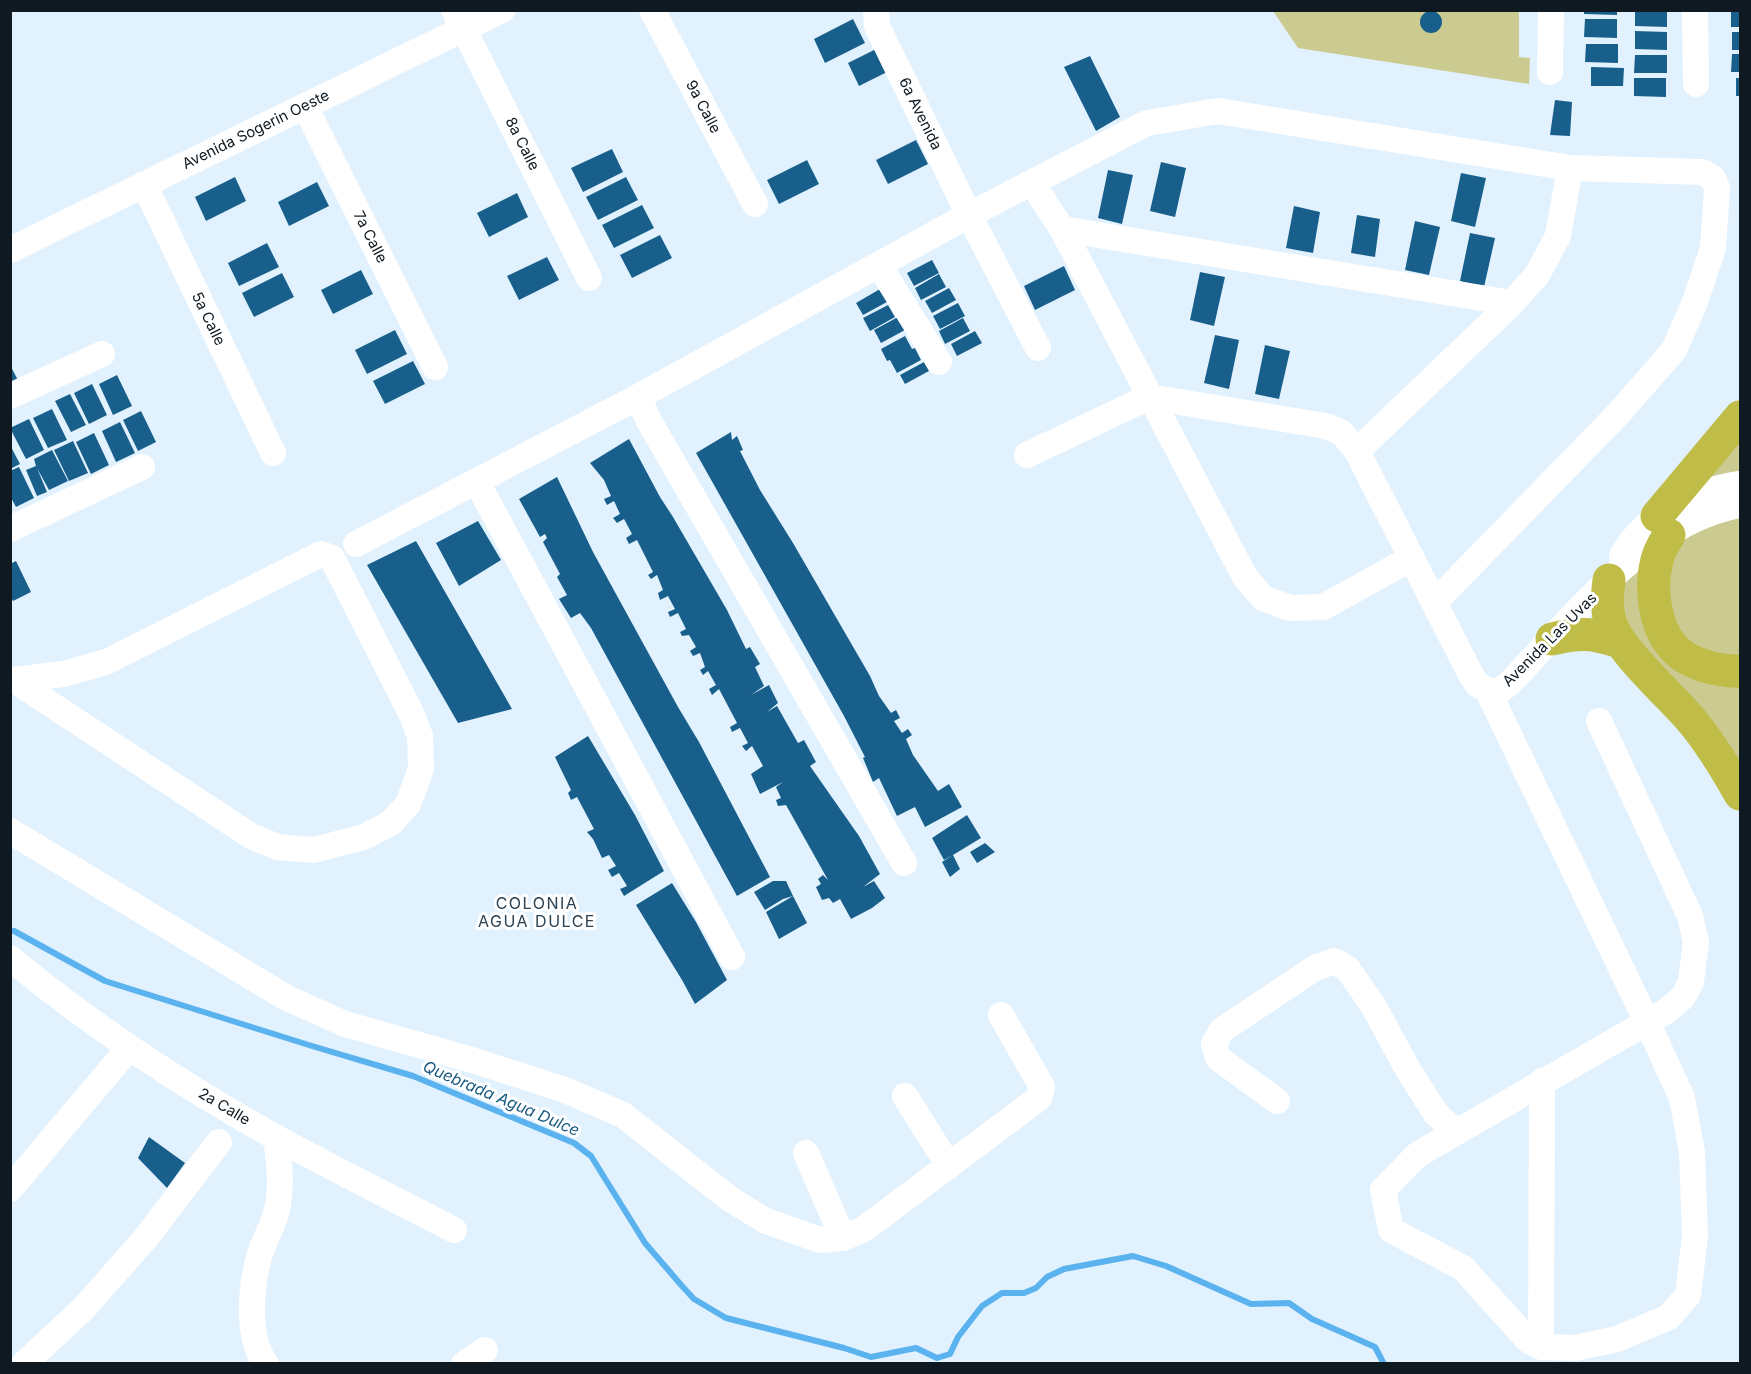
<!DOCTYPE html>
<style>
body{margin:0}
#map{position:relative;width:1751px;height:1374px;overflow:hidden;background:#e1f1fe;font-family:Inter,sans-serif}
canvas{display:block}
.frame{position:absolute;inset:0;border:12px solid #0f1921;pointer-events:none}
</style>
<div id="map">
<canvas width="1751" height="1374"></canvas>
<div class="frame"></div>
</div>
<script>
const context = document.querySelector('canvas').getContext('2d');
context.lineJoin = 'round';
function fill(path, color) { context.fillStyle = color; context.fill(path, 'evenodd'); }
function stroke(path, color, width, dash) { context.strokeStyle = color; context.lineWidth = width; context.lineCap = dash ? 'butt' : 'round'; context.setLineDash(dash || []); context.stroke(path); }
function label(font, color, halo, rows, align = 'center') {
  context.font = font + ' Inter,sans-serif'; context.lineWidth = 6; context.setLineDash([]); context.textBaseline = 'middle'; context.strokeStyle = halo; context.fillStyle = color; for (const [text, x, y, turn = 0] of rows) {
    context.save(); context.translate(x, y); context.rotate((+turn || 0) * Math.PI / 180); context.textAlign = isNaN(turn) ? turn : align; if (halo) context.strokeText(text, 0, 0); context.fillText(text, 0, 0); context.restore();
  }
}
fill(new Path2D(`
 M 1273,11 L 1519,11 L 1519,57 L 1530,58 L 1529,84 L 1298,48 Z
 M 1740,417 L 1740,794 L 1620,642 L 1609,580 Z`), '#cbcb91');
stroke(new Path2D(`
 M 14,931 L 105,981 L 312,1046 L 413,1076 L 574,1143 L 591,1156 L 645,1243 L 682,1286 L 694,1299 L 726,1318 L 844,1348 L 871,1357 L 916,1348 L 937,1358 L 950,1354 L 958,1337 L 982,1306 L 1002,1293 L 1024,1293 L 1036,1288 L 1047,1277 L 1064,1269 L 1133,1256 L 1166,1266 L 1251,1304 L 1289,1303 L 1312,1319 L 1375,1347 L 1384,1364`), '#5ab2ee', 6);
fill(new Path2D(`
 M 1584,10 L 1617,10 L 1617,15 L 1584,14 Z
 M 1635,10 L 1667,10 L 1667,27 L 1635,26 Z
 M 1731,10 L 1740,10 L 1740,27 L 1731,27 Z
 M1420 22a11 11 0 1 1 22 0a11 11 0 1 1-22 0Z
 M 853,19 L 865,43 L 825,63 L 814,39 Z
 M 1585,19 L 1617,19 L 1617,38 L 1584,37 Z
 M 1635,31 L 1667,32 L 1667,50 L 1635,49 Z
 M 1732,32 L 1740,32 L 1740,50 L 1732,50 Z
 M 1586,44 L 1618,44 L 1618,63 L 1585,62 Z
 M 878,48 L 889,71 L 859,86 L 848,63 Z
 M 1732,54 L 1740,54 L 1740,72 L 1731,72 Z
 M 1635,55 L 1667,55 L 1667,73 L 1634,73 Z
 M 1090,56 L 1120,117 L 1096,131 L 1064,67 Z
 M 1591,67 L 1624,68 L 1623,86 L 1591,86 Z
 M 1634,78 L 1666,78 L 1666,97 L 1634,96 Z
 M 1736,78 L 1740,78 L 1740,96 L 1736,96 Z
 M 1555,100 L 1572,102 L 1570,136 L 1550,135 Z
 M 916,140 L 928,164 L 888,184 L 876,160 Z
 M 612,149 L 623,172 L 583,192 L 571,168 Z
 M 807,160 L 819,184 L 779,204 L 767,180 Z
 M 1161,162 L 1186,168 L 1175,217 L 1150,211 Z
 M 1108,170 L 1133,175 L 1122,224 L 1098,218 Z
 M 1461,173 L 1486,178 L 1475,227 L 1451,221 Z
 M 235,177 L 246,201 L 206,221 L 195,197 Z
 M 626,177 L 638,200 L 598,220 L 586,197 Z
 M 317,182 L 329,206 L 289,226 L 278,202 Z
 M 517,193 L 528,217 L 489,237 L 477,213 Z
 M 642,205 L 654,228 L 614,248 L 602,225 Z
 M 1294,206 L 1320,212 L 1313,253 L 1286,248 Z
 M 1357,215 L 1380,219 L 1375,257 L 1351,253 Z
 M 1415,221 L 1440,227 L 1429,275 L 1405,270 Z
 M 1470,233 L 1495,238 L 1484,287 L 1460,281 Z
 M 660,235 L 672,258 L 632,278 L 620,255 Z
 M 267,243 L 279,267 L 239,286 L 228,263 Z
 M 547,257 L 559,280 L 519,300 L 507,276 Z
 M 932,260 L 939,273 L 914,286 L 907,273 Z
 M 1064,266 L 1075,290 L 1035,310 L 1024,286 Z
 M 361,270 L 373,294 L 333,314 L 321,290 Z
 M 1200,272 L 1225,277 L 1214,326 L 1190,320 Z
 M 282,273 L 294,297 L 254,317 L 242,293 Z
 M 939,274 L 946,287 L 921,300 L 915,288 Z
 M 949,288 L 956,300 L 932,313 L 925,301 Z
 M 880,289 L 887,302 L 863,315 L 856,303 Z
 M 958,303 L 965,316 L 940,329 L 933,316 Z
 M 888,305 L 895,317 L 870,331 L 863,318 Z
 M 898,317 L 905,330 L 881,343 L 874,330 Z
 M 963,318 L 970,331 L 945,344 L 939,331 Z
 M 395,330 L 407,354 L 367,374 L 355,350 Z
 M 975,331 L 982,343 L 957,356 L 951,344 Z
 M 1215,335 L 1239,340 L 1229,389 L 1204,383 Z
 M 905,336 L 912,349 L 915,348 L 921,360 L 897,373 L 890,360 L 887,361 L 881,349 Z
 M 1265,345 L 1290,351 L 1279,399 L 1255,394 Z
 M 413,361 L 425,384 L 385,404 L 373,381 Z
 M 924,362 L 929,371 L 905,384 L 900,375 Z
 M 10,365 L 19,382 L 10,385 Z
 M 117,375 L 132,406 L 113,415 L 99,384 Z
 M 92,384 L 107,415 L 89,424 L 74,393 Z
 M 70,394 L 86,425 L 71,432 L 55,401 Z
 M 52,409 L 67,440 L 48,448 L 33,418 Z
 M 141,411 L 156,442 L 138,451 L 123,420 Z
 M 29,419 L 44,450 L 26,459 L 10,428 Z
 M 120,422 L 135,453 L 116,462 L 102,431 Z
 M 731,432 L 732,440 L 737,436 L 743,450 L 740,451 L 760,490 L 793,543 L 870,676 L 879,696 L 891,713 L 896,710 L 900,718 L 894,721 L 902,733 L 908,729 L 912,735 L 906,739 L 913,755 L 938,791 L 949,784 L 962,807 L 925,827 L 915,807 L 897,816 L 879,778 L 873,782 L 863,758 L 865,757 L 844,716 L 696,453 Z
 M 94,433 L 109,465 L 91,474 L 76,442 Z
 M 629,439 L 660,497 L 673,517 L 727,610 L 746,649 L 750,647 L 760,664 L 755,667 L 764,686 L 751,695 L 769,685 L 778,703 L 767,712 L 777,706 L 798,743 L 804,740 L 816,762 L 810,766 L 859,836 L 880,874 L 863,887 L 874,881 L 885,898 L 872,908 L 851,919 L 840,899 L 833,903 L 829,898 L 822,900 L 816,887 L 821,884 L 818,879 L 823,875 L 828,880 L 786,805 L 778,806 L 776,800 L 781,798 L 776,787 L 783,782 L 760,794 L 751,774 L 763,766 L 752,746 L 746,751 L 742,746 L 748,743 L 740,728 L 732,732 L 730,727 L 737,723 L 719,689 L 712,695 L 709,689 L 716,685 L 708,671 L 703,675 L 700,670 L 705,667 L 700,653 L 693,656 L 690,651 L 696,647 L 689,635 L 682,636 L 680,632 L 686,629 L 678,613 L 670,617 L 668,612 L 675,609 L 668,596 L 660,600 L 658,593 L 663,590 L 657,575 L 651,579 L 648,575 L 653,572 L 637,540 L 629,544 L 626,538 L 632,534 L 624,519 L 617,523 L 613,518 L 620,514 L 614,501 L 607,505 L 604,499 L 611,496 L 604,480 L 590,463 Z
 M 73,441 L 88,473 L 69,481 L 54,450 Z
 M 10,445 L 20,464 L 10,469 Z
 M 52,450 L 68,481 L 49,490 L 37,468 L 47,492 L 37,496 L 26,470 L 36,466 L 34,459 Z
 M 19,467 L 34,498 L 16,507 L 10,496 L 10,471 Z
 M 557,477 L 593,552 L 678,707 L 699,742 L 770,877 L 737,896 L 591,628 L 580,613 L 571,618 L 559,599 L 567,595 L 557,577 L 560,574 L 543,542 L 547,538 L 545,534 L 540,537 L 519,499 Z
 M 478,521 L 501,560 L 459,586 L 436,543 Z
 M 416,541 L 512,709 L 458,723 L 367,565 Z
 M 16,561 L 31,592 L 13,601 L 10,596 L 10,564 Z
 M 588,736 L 635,815 L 664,871 L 624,896 L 620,889 L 627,886 L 619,873 L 612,877 L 608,870 L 616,866 L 609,855 L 602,858 L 593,839 L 587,832 L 594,829 L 577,797 L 571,800 L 568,793 L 571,790 L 555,757 Z
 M 967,815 L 981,838 L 953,855 L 960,869 L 950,877 L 942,862 L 953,855 L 944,860 L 932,838 Z
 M 985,843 L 995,852 L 977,863 L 970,852 Z
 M 773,881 L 786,881 L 793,896 L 783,899 L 765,910 L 754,892 Z
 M 672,883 L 696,922 L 727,980 L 695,1004 L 682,980 L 636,905 Z
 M 793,896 L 807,923 L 779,939 L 766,912 Z
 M 149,1137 L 185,1163 L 167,1188 L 138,1158 Z`), '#18608b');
stroke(new Path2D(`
 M 454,10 L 589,278
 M 652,10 L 755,204
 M 876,10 L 877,26 L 969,215 L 1038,348
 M 1695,10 L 1696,84
 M 1550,72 L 1551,10
 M 305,106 L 435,367
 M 1032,183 L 1062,229 L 1245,577 L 1263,598 L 1290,608 L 1323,607 L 1412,558
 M 144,184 L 273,453
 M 1062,229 L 1512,303
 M 10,250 L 502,10
 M 879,265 L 939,362
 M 10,396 L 102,354
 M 638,397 L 649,421 L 904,863
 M 1357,451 L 1512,303 L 1537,275 L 1558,236 L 1570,168
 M 1027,455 L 1149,397 L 1326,426 L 1342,433 L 1357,451 L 1470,673 L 1477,684 L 1488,691 L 1647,1022 L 1682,1098 L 1692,1152 L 1695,1237 L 1688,1295 L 1669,1317 L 1617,1339 L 1575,1348 L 1541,1347 L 1528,1340 L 1463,1268 L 1391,1230 L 1383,1190 L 1417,1155 L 1668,1010 L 1683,997 L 1691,982 L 1696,942 L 1690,916 L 1599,721
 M 477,482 L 732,957
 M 10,529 L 142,467
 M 356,544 L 638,397 L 969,215 L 1147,123 L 1218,111 L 1570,168 L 1702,172 L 1713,178 L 1717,188 L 1713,248 L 1695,302 L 1674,350 L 1620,412 L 1434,603
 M 1622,556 C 1644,515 1696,490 1740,484
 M 10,681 L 14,680 L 63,674 L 106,662 L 321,554 L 332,558 L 411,713 L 420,736 L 421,769 L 408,804 L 391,823 L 364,837 L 314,850 L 277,847 L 251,836 L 14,680
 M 1488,691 L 1499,691 L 1510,683 C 1572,618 1648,521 1740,505
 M 10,831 L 285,997 L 345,1024 L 472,1060 L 565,1090 L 623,1115 L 730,1199 L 766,1221 L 820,1240 L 843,1238 L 864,1229 L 1039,1098 L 1042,1087 L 1001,1015
 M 10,958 C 92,1026 182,1085 275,1137 C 334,1169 394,1199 454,1230
 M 905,1096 L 949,1166
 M 1277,1101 L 1218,1058 L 1214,1044 L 1222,1030 L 1315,968 L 1334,961 L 1347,968 L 1373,1005 L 1407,1068 L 1436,1114 L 1457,1132
 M 806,1153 L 843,1238
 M 10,1189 L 129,1048
 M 1541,1347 L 1542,1081
 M 24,1364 L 84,1308 L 145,1239 L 219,1142
 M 266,1364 C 246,1339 251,1286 259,1257 C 264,1240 275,1223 278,1205 C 282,1183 279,1160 276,1137
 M 464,1364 L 485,1350`), '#fff', 26);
stroke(new Path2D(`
 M 1657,516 L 1740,417
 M 1669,535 C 1665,542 1659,551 1657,560 C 1650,586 1654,626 1673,647 C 1687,664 1720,672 1740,671
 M 1609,580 C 1607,594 1606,607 1610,621 C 1618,650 1671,696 1692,721 C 1711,744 1726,769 1740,794
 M 1552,639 C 1580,632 1592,633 1620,642`), '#bfbc47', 33);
label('15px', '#0f1921', '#fff', [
 ["9a Calle",703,107,62],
 ["6a Avenida",920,114,64],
 ["Avenida Sogerin Oeste",256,130,-26],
 ["8a Calle",522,144,63],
 ["7a Calle",370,237,63],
 ["5a Calle",208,319,64],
 ["Avenida Las Uvas",1550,640,-45],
 ["2a Calle",224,1107,31]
]);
context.letterSpacing = '1.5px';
label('16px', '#2b4253', '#fff', [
 ["COLONIA",537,904],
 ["AGUA DULCE",537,922]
]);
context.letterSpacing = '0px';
label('italic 16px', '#175880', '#fff', [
 ["Quebrada Agua Dulce",501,1099,23]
]);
</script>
